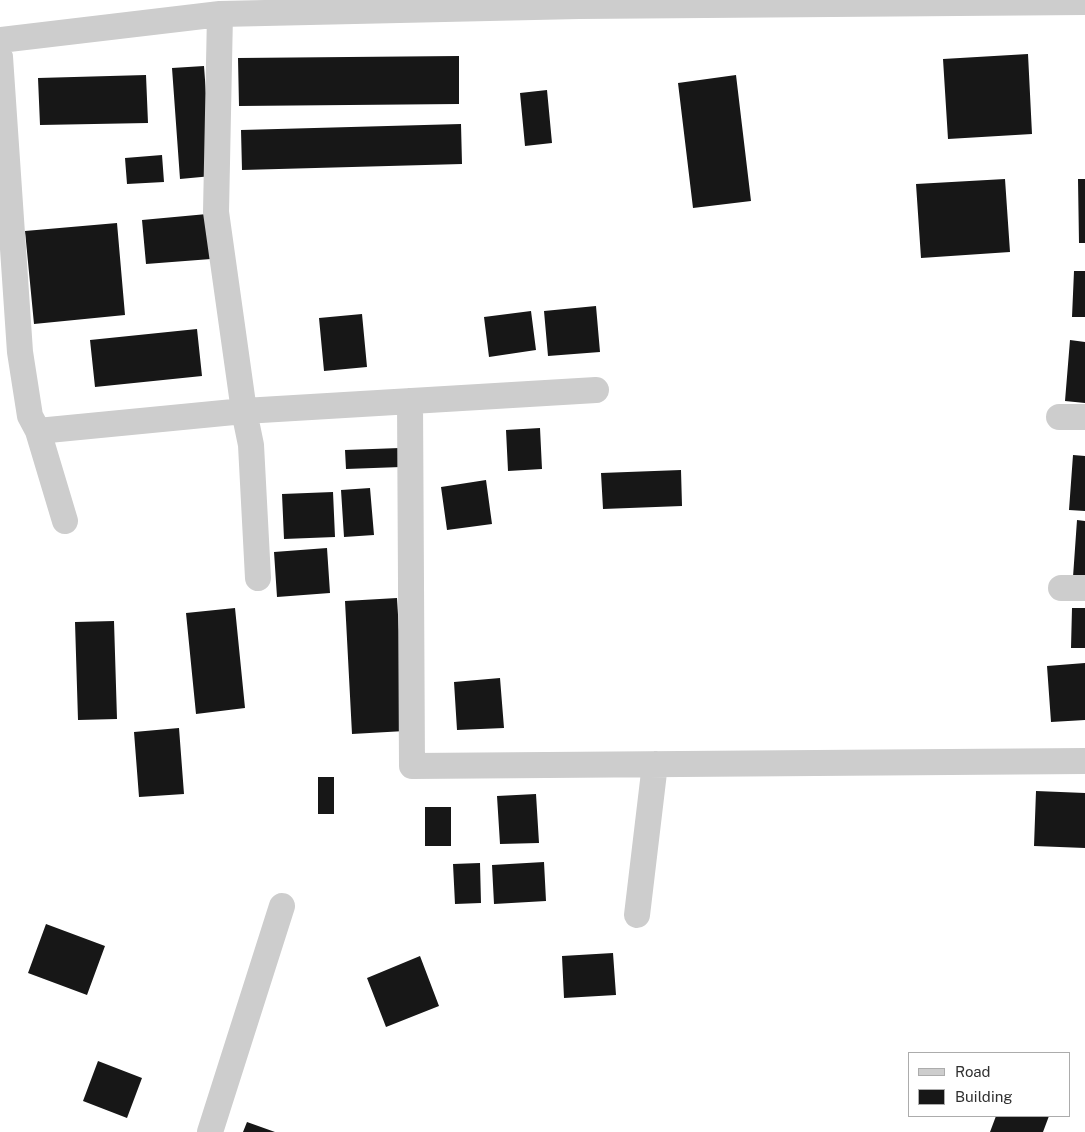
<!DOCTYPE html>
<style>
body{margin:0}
#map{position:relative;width:1085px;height:1132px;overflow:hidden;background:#fff;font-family:"Public Sans",sans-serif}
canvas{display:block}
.legend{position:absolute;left:908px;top:1052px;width:162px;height:65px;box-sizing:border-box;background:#fff;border:1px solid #acacac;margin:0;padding:6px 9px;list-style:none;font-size:15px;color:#303030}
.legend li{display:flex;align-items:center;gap:10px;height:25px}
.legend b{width:25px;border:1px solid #acacac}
</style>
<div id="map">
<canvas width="1085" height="1132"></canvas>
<ul class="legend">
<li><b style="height:6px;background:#cdcdcd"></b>Road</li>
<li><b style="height:14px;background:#171717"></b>Building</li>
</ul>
</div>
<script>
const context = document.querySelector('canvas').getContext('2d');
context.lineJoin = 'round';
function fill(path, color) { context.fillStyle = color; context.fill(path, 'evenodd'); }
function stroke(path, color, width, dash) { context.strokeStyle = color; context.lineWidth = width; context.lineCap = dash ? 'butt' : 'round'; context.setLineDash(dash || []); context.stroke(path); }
fill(new Path2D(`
 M 1028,54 L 1032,134 L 948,139 L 943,59 Z
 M 459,56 L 459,104 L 239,106 L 238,58 Z
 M 204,66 L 212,176 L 180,179 L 172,68 Z
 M 146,75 L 148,123 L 40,125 L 38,78 Z
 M 736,75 L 751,201 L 693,208 L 678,83 Z
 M 547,90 L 552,143 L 525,146 L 520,93 Z
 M 461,124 L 462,164 L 242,170 L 241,130 Z
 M 162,155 L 164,182 L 127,184 L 125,158 Z
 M 1005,179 L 1010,252 L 921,258 L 916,184 Z
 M 1078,179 L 1085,179 L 1085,243 L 1079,243 Z
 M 207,214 L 211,259 L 146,264 L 142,220 Z
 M 117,223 L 125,315 L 34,324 L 25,231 Z
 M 1074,271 L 1085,271 L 1085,317 L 1072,317 Z
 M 596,306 L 600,352 L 548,356 L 544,311 Z
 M 531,311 L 536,350 L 489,357 L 484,317 Z
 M 362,314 L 367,367 L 324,371 L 319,318 Z
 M 197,329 L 202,376 L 95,387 L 90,340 Z
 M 1070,340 L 1085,342 L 1085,403 L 1065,401 Z
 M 540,428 L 542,469 L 508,471 L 506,430 Z
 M 400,448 L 401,467 L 346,469 L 345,450 Z
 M 1073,455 L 1085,456 L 1085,511 L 1069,510 Z
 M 681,470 L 682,506 L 603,509 L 601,473 Z
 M 486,480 L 492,524 L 447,530 L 441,487 Z
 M 370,488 L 374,535 L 344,537 L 341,490 Z
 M 333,492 L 335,537 L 284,539 L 282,494 Z
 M 1077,520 L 1085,521 L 1085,578 L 1073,577 Z
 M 327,548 L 330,593 L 277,597 L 274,552 Z
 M 397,598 L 405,731 L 352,734 L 345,601 Z
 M 235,608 L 245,708 L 196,714 L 186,613 Z
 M 1072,608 L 1085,608 L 1085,648 L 1071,648 Z
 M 114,621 L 117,719 L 78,720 L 75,622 Z
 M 1085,663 L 1085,720 L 1051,722 L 1047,666 Z
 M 500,678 L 504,728 L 457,730 L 454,682 Z
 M 179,728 L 184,794 L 139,797 L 134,732 Z
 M 318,777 L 334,777 L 334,814 L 318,814 Z
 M 1036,791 L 1085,793 L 1085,848 L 1034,846 Z
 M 536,794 L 539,843 L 500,844 L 497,796 Z
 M 425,807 L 451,807 L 451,846 L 425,846 Z
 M 544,862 L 546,901 L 494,904 L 492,865 Z
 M 480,863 L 481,903 L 455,904 L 453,864 Z
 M 46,924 L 105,946 L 87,995 L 28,973 Z
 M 613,953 L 616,995 L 564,998 L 562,956 Z
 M 420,956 L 439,1006 L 386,1027 L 367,978 Z
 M 98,1061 L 142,1078 L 127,1118 L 83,1101 Z
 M 996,1116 L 1049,1116 L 1043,1132 L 990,1132 Z
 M 247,1122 L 275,1132 L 243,1132 Z`), '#171717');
stroke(new Path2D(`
 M 220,14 L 216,212 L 244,411 L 251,445 L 258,578
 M 0,40 L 220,14 L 579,6 L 1085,2
 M 0,57 L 20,352 L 30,416 L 38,431 L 65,521
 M 410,401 L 412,766 L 1085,761
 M 1059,417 L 1085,417
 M 38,431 L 244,411 L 596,390
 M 1061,588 L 1085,588
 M 637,915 L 655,764
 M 210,1132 L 282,906`), '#cdcdcd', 26);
</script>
